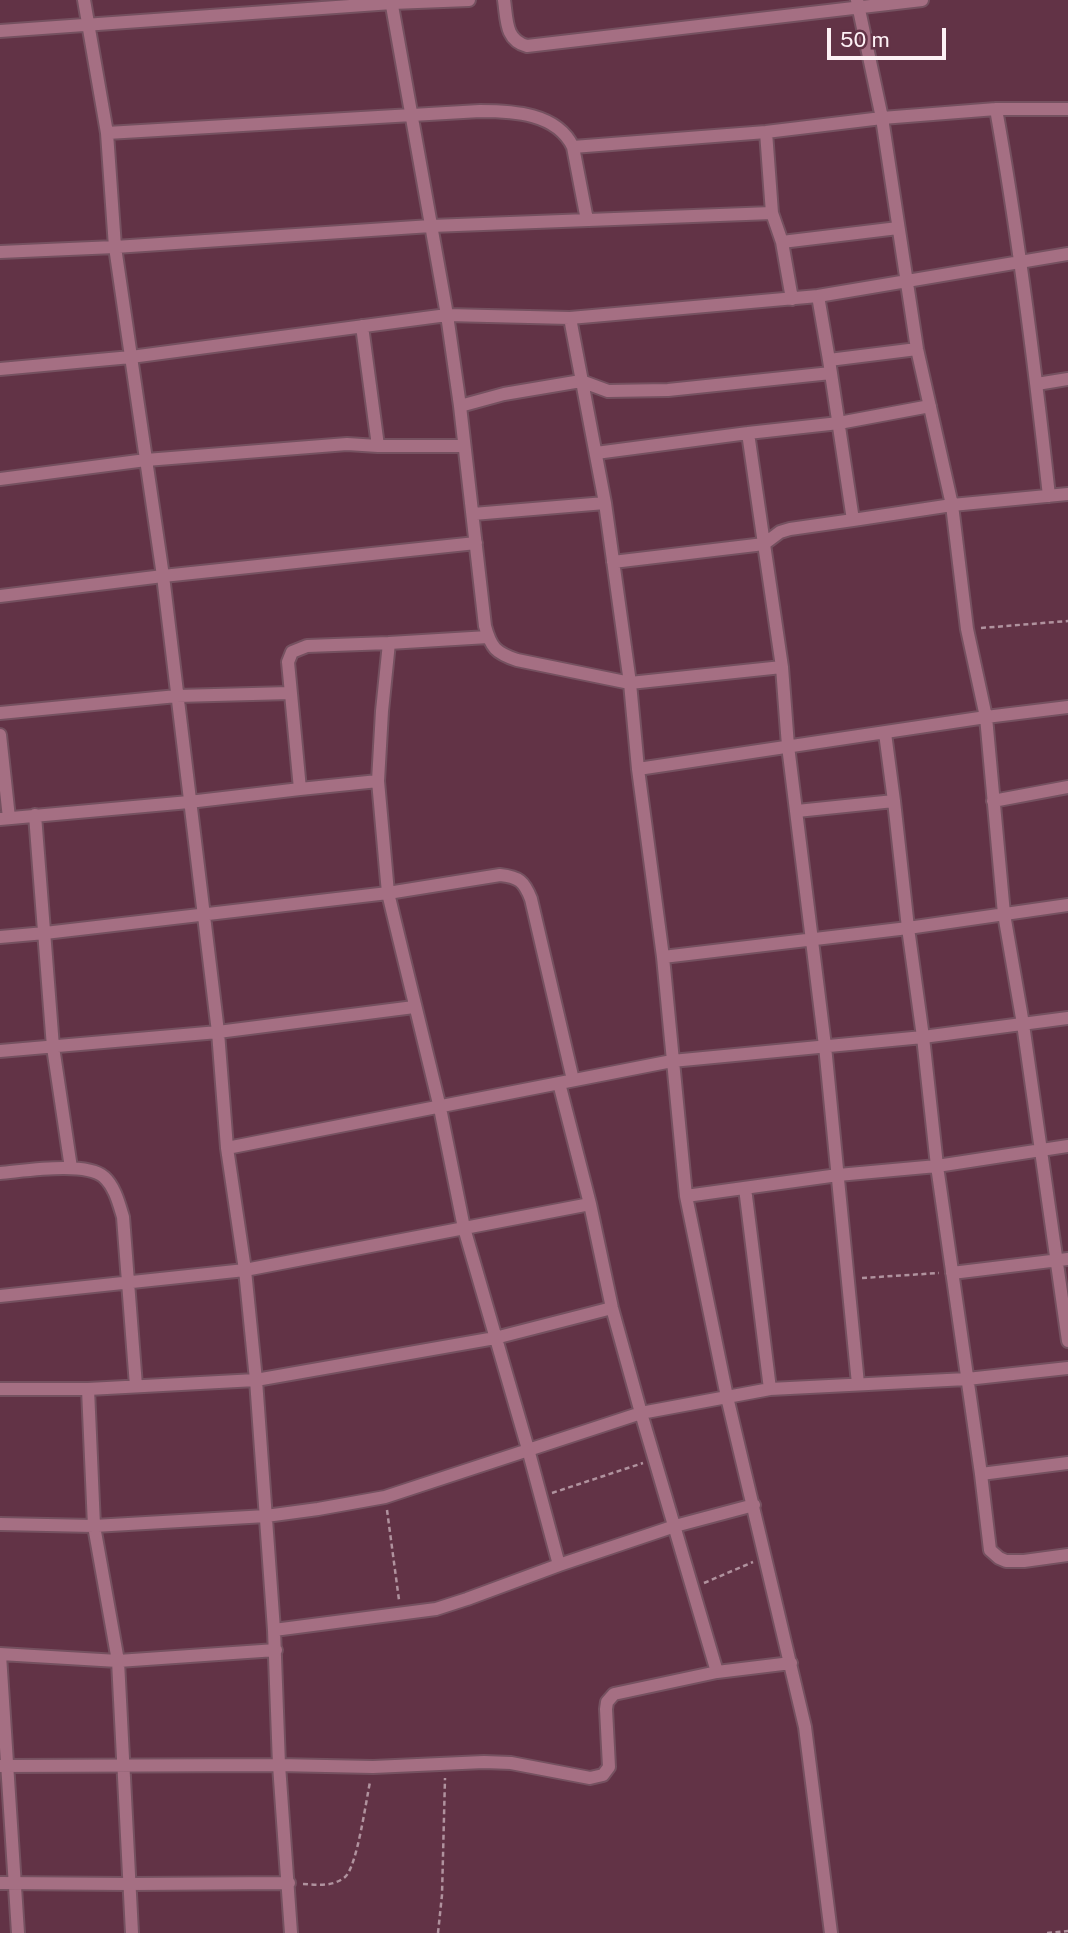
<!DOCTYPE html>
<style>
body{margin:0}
#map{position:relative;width:1068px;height:1933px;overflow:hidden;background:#623346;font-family:"Public Sans",sans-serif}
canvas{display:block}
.scale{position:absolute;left:827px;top:28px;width:119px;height:32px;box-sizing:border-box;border:4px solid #fdf1f5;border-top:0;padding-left:9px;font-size:21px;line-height:24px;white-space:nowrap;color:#fdf1f5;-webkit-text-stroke:5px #623346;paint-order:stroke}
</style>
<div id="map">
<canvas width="1068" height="1933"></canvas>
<div class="scale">50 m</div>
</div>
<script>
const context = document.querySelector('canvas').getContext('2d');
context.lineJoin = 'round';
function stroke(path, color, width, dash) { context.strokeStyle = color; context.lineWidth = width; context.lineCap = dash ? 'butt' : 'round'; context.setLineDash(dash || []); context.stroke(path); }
const minor = new Path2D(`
 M 84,0 L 107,133 L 115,247 L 163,576 L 218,1032 L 227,1148 L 245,1270 L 256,1380 L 274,1630 L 279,1765 L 291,1933
 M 391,0 L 447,315 L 460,406 L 485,626 C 491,648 496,653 517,660 L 630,683 L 782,667
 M 504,0 C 507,20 505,40 527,46 L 922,0
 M 857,0 L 882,118 L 917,349 L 952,505 L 967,629 L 986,717 L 1004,914 L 1023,1024 L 1068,1341
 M 0,31 L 392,3 L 469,0
 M 996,109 C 1019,238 1035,367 1049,496
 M 766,132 L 772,213
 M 107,133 L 480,111 C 513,111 557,113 573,147 L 587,220
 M 573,147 L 766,132 L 882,118 L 996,109 L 1068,109
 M 782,242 L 898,228
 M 0,252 L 115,247 L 431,226 L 772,213 L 782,242 L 792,299
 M 818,296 L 829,360 L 853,520 L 952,505 L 1068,494
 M 570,318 L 605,503 L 630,683 L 638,769 L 663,957 L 686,1196 L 727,1397 L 805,1727 L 831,1933
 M 829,360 L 917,349
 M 0,369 L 131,357 L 447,315 L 570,318 L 818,296 L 1068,254
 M 1037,384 L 1068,379
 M 460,406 L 504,394 L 581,381 L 608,391 L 668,390 L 831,373
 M 378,446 L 464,446
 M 596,453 L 748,433 L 839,423 L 930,406
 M 0,479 L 146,460 L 347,444 L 378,446 L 362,326
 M 473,514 L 605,503
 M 853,520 L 790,529 L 780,532 L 764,544 L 782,667 L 788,746 L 825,1046 L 858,1384
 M 613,562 L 764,544 L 748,433
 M 0,596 L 163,576 L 476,543
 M 488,637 L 389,643 L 382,711 L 378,781 L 388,893 L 440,1108 L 464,1228 L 528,1449 L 559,1565
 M 0,713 L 177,696 L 290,693
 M 0,735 L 9,818
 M 638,769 L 986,717 L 1068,707
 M 300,789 L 288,662 L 292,652 L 307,646 L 389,643
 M 894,801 L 908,928 L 923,1037 L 937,1166 L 981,1474 L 990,1550 L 999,1558 L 1006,1561 L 1024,1561 L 1068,1555
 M 993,801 L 1068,787
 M 797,811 L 894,801 L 885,733
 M 35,815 L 53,1047 L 71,1168
 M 0,819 L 189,802 L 300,789 L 378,781
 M 0,937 L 45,933 L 388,893 L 500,875 C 519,877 524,881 531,899 L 573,1080
 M 663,957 L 908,928 L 1068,905
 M 0,1051 L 218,1032 L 414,1007
 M 559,1083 L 590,1204 L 612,1308 L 641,1413 L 717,1672 L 791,1663
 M 227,1148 L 672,1061 L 923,1037 L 1068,1018
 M 0,1173 C 25,1171 85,1161 104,1177 C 115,1187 119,1204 123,1217 L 136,1386
 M 745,1188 L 770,1389
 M 686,1196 L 838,1175 L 937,1166 L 1068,1146
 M 952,1273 L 1068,1259
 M 0,1296 L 245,1270 L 590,1204
 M 0,1389 L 88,1389 L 256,1380 L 495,1338 L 612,1308
 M 88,1389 L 94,1526 L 118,1661 L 132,1933
 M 981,1474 L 1068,1463
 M 0,1524 L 94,1526 L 266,1516 L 318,1509 L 385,1497 L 641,1413 L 770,1389 L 967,1379 L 1068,1368
 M 274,1630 L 436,1609 L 467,1599 L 559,1565 L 675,1526 L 754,1505
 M 0,1654 L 118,1661 L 276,1650
 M 0,1655 L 18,1933
 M 0,1766 L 279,1765 L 373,1767 L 484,1762 L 511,1763 L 590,1778 L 603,1775 L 609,1767 L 606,1709 L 607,1702 L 614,1694 L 717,1672
 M 0,1883 L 129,1884 L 289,1883`);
stroke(minor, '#755160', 16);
stroke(new Path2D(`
 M 981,628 L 1068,621
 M 862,1278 L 939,1273
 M 552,1493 L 643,1463
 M 387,1510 L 399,1600
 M 704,1583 L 753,1562
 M 303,1884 C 317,1885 333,1887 345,1877 C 357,1867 366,1801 370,1782
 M 438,1933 L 442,1895 L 445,1778
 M 1047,1933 L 1068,1931`), '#b0929e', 2.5, [5, 3.5]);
stroke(minor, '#a56f83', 12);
</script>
